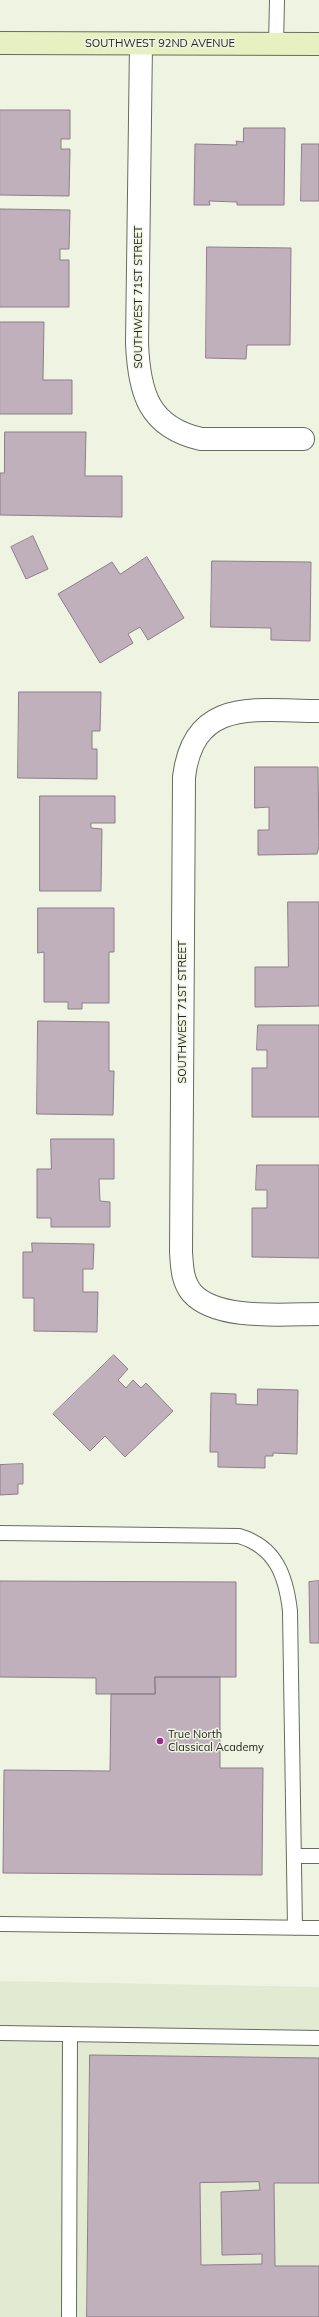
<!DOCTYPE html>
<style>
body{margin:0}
canvas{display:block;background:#eff4e2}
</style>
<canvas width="319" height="2317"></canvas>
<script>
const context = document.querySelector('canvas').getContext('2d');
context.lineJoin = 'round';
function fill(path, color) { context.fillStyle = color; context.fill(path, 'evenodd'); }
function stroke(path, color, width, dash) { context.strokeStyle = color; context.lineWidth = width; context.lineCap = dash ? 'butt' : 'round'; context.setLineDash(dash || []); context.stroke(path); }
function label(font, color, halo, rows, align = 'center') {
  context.font = font + ' Mulish,sans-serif'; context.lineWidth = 3; context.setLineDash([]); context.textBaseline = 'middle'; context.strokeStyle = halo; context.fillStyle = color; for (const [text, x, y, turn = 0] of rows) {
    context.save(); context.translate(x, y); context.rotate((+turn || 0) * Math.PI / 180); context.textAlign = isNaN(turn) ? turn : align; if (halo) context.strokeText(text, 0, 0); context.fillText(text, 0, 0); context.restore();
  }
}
fill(new Path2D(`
 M 0,1981 L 319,1987 L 319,2317 L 0,2317 Z`), '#e2ead1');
const building = new Path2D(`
 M 0,110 L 70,110 L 70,139 L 61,139 L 61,149 L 70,149 L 69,196 L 0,195 Z
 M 244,128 L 285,128 L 284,205 L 237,205 L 237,202 L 209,201 L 210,205 L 194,205 L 195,144 L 237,145 L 236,141 L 243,142 Z
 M 302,144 L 319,144 L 319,201 L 301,201 Z
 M 0,209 L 70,210 L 69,249 L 60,249 L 60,260 L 69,260 L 69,307 L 0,307 Z
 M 207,247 L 291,248 L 290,345 L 247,345 L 246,359 L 206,358 Z
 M 0,322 L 44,322 L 43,380 L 72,380 L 72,414 L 0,414 Z
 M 5,432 L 86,432 L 85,476 L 122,476 L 122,517 L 0,515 L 0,473 L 4,473 Z
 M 33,536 L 48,569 L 26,579 L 11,547 Z
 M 147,557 L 184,618 L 148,640 L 140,627 L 128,634 L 133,643 L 100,663 L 58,594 L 112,562 L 120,574 Z
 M 212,561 L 311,562 L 310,641 L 271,640 L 271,628 L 211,627 Z
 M 19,692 L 101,692 L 100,731 L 92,731 L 92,749 L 97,749 L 97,779 L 18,778 Z
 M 255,767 L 318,767 L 319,846 L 317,854 L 258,855 L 258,830 L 269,830 L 269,807 L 255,808 Z
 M 40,796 L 115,796 L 115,823 L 91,823 L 91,828 L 102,829 L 101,891 L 40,891 Z
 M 288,902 L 319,902 L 319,1006 L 255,1007 L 255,967 L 288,967 Z
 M 38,908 L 114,908 L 114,952 L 109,952 L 109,1003 L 82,1003 L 82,1009 L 68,1009 L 68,1002 L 44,1002 L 44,952 L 38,953 Z
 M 38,1021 L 109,1022 L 109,1071 L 114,1071 L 113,1115 L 37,1114 Z
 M 258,1025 L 319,1025 L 319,1117 L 252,1117 L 252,1068 L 267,1068 L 267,1050 L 257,1050 Z
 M 51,1139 L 114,1139 L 114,1179 L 99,1179 L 100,1201 L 110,1202 L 110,1227 L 51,1227 L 51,1218 L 37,1218 L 37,1169 L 51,1169 Z
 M 257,1165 L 319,1165 L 319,1258 L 252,1257 L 252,1208 L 267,1208 L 267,1190 L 256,1190 Z
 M 32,1243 L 94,1244 L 93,1269 L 83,1269 L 83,1292 L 98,1292 L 97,1332 L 34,1331 L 34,1298 L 23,1298 L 23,1252 L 32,1252 Z
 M 114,1355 L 128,1369 L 118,1380 L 126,1388 L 133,1380 L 141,1388 L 146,1383 L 173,1411 L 125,1457 L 105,1436 L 90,1451 L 53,1414 Z
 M 258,1389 L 298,1390 L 297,1454 L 273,1453 L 273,1456 L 265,1456 L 265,1468 L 218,1467 L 218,1452 L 210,1452 L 211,1393 L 236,1394 L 236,1404 L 257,1405 Z
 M 23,1464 L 23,1484 L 18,1484 L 18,1494 L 0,1495 L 0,1465 Z
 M 0,1581 L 236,1582 L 236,1677 L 155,1677 L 155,1694 L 96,1694 L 96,1678 L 0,1677 Z
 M 319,1581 L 319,1643 L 310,1643 L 309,1582 Z
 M 155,1677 L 220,1677 L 220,1768 L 263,1768 L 262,1875 L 3,1873 L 4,1770 L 110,1771 L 111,1694 L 155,1694 Z
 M 90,2055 L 319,2058 L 319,2183 L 274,2183 L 275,2266 L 319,2266 L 319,2317 L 87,2317 ZM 259,2182 L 260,2190 L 221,2192 L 222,2255 L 262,2254 L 262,2264 L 201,2265 L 200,2183 Z`);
fill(building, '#bfb0bb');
stroke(building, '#8d7f8a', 1);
const lane = new Path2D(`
 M 276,45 L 277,0
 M 0,1533 L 239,1536 C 276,1547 286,1576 290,1611 L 295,1928
 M 294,1856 L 319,1856
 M 0,1924 L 319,1928
 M 0,2033 L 319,2038
 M 69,2317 L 70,2034`);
const street = new Path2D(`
 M 141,44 L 137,343 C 139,392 148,427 201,439 L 303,439
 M 319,711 C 257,711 194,696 184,777 L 181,1252 C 182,1266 182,1281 192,1293 C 217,1321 285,1314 319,1314`);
const secondary = new Path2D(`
 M 0,43 L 319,44`);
stroke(lane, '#676c5d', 16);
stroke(street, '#676c5d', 24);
stroke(secondary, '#676c5d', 24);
stroke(lane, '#fff', 14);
stroke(street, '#fff', 22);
stroke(secondary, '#e7f0c0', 22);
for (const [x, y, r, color] of [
 [160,1741,4,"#992b8b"]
]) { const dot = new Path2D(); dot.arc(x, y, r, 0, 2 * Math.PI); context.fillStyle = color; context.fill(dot); stroke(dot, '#eff4e2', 1.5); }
label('11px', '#23251f', '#eff4e2', [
 ["SOUTHWEST 92ND AVENUE",160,44],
 ["SOUTHWEST 71ST STREET",139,297,-90],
 ["SOUTHWEST 71ST STREET",183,1012,-90]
]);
label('11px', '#23251f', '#eff4e2', [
 ["True North",168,1735],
 ["Classical Academy",168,1748]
], 'left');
</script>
